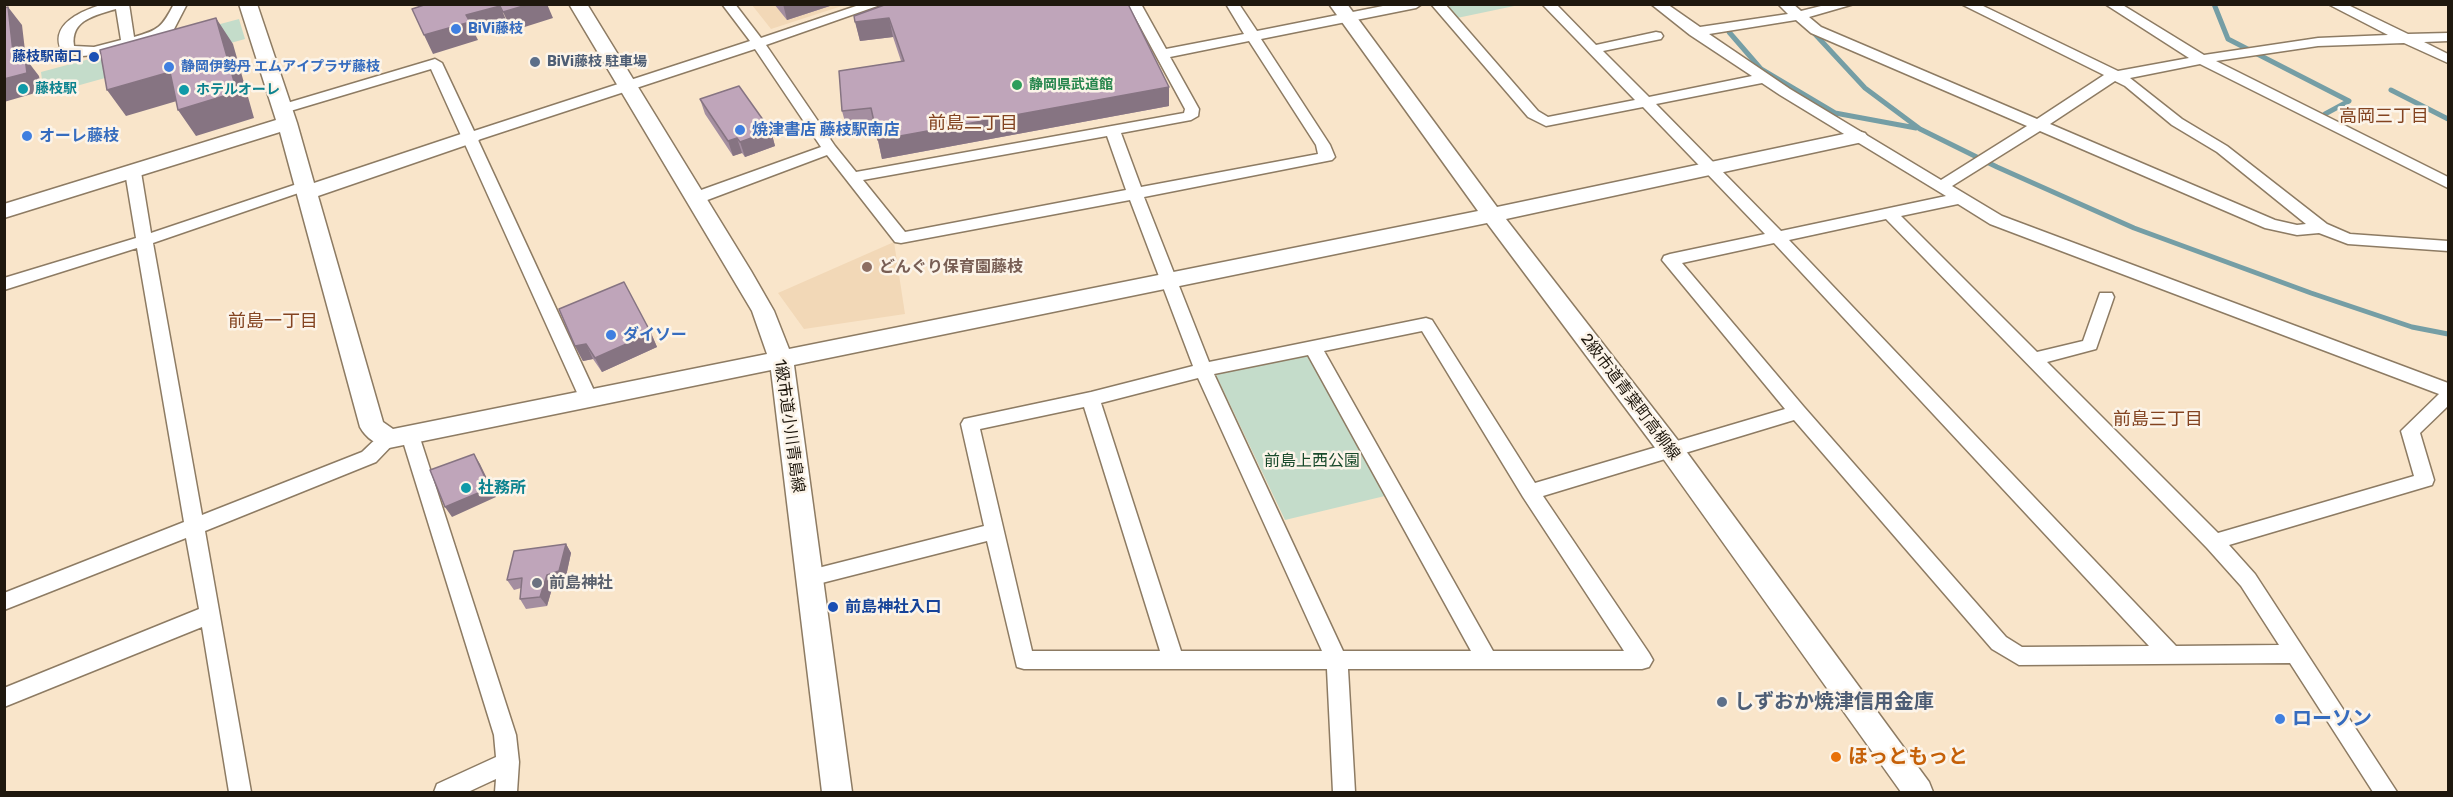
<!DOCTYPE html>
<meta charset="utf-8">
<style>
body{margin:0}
#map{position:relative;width:2453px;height:797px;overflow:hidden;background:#f9e5ca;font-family:Rubik,sans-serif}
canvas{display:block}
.frame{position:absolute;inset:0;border:6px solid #1f180e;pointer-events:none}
</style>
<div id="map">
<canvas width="2453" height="797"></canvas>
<div class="frame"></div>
</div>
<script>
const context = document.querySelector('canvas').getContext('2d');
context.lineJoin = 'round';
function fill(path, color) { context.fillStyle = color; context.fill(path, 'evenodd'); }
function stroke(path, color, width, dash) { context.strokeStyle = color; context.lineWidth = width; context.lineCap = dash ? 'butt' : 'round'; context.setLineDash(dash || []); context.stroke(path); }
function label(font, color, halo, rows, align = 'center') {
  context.font = font + ' Rubik,"Noto Sans JP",sans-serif'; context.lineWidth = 5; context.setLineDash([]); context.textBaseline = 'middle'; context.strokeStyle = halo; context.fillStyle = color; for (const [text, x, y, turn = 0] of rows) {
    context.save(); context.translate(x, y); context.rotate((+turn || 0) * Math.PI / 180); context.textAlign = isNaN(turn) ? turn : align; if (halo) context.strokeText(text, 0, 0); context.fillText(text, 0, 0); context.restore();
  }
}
fill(new Path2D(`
 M 752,5 L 845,5 L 771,29 Z
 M 894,242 L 905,314 L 804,329 L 778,293 Z`), '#f2d8b7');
fill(new Path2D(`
 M 1446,5 L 1519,5 L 1457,18 Z
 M 239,19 L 245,39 L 44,95 L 41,72 Z
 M 1307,354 L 1389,495 L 1285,520 L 1215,373 Z`), '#c4dcca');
stroke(new Path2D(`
 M 2214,4 L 2228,39 L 2349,101 L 2325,114
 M 1729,32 L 1761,69 L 1835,113 L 1916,128
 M 1814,33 L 1865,88 L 1920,129 L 1997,167 L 2134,228 L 2311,293 L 2412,327 L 2448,334
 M 2391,90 L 2448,119`), '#759ea5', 5);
const street = new Path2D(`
 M 103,4 L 129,4 L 134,37 C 159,30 162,27 174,4 L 187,4 L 173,31 L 161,38 L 94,55 L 82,56 L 62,52 C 48,24 82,11 103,4 ZM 116,9 L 121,40 L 94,47 L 74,46 C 70,20 96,15 116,9 Z
 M 722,4 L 735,4 L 761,38 L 862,4 L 883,4 L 766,45 L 835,146 L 856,172 L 1184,113 L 1185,109 L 1128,4 L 1141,4 L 1166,49 L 1244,34 L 1226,4 L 1239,4 L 1257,31 L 1393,4 L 1422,4 L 1416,8 L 1261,39 L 1330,145 L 1335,157 L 1332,160 L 1144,197 L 1209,362 L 1426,318 L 1432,320 L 1535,483 L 1785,409 L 1662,260 L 1664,256 L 1670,254 L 1765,234 L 1643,107 L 1546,126 L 1528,117 L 1431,4 L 1445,4 L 1538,111 L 1548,117 L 1635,100 L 1542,4 L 1556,4 L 1596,45 L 1656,32 L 1661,33 L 1663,36 L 1661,39 L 1603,51 L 1649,97 L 1752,76 L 1690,35 L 1651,4 L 1667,4 L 1700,27 L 1788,14 L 1778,4 L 1793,4 L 1801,11 L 1829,4 L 1854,4 L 1809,17 L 1821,27 L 2037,119 L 2104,75 L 1961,4 L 1979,4 L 2118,71 L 2189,58 L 2105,4 L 2121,4 L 2204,55 L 2318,38 L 2388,35 L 2328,4 L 2346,4 L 2408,34 L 2448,33 L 2448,41 L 2424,42 L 2448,54 L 2448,63 L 2404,43 L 2318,46 L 2216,61 L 2448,177 L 2448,188 L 2200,64 L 2130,78 L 2182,119 L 2227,146 L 2327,224 L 2350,234 L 2448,241 L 2448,251 L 2348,244 L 2319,233 L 2297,235 L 2265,228 L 2040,131 L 1952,186 L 2002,216 L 2448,383 L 2448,406 L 2420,433 L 2434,480 L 2432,485 L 2229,545 L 2255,574 L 2397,792 L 2373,792 L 2290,663 L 2019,665 L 1992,649 L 1794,420 L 1543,496 L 1649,653 L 1653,660 L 1649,667 L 1642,669 L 1348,669 L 1355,792 L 1333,792 L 1327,669 L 1024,669 L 1017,667 L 987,541 L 810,586 L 803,584 L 800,578 L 803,572 L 810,570 L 984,526 L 961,424 L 964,419 L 1091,392 L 1193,366 L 1130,200 L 901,243 L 895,242 L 827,155 L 702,202 L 690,202 L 688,198 L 690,194 L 821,147 L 755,49 L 478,140 L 597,397 L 594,402 L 588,404 L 582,402 L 579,397 L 431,69 L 287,112 L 277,112 L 275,109 L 277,106 L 435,59 L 442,63 L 474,131 L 750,41 ZM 1796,20 L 1811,33 L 2027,126 L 1941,180 L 1790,89 L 1709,34 ZM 1249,41 L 1316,145 L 1318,154 L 1141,187 L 1121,133 L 1191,120 L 1198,116 L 1199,109 L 1170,57 ZM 2115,81 L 2125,86 L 2172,125 L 2217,152 L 2306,224 L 2297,225 L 2275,220 L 2050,124 ZM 1762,83 L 1780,95 L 1946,196 L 1781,231 L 1656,104 ZM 1107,136 L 1126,190 L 905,232 L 863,180 ZM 1958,204 L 1990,224 L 2439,394 L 2401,431 L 2414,476 L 2218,533 L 2047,362 L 2096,349 L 2114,297 L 2112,293 L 2100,293 L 2083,341 L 2037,352 L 1901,216 ZM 1886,219 L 2207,548 L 2241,586 L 2279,645 L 2176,646 L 1789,240 ZM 1774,243 L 2149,646 L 2022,647 L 2006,637 L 1804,407 L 1682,263 ZM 1422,331 L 1523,497 L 1624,651 L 1493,651 L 1324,351 ZM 1308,355 L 1471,651 L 1343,651 L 1214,374 ZM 1198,378 L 1322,651 L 1181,651 L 1101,403 ZM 1084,407 L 1160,651 L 1032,651 L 980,429 Z
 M 133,167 L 141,172 L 151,233 L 300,183 L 305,181 L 313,186 L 310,189 L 153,243 L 202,515 L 362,452 C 372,443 382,430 396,434 L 398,439 L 376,462 L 205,531 L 251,792 L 229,792 L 202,627 L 4,707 L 4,688 L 199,609 L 186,538 L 4,610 L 4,593 L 184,522 L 137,248 L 4,290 L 4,278 L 136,238 L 125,172 Z
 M 410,428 L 417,430 L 419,435 L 516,735 L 519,762 L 517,792 L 495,792 L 496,779 L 468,792 L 434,792 L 437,784 L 496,757 L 494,735 L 401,435 L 403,430 Z`);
const secondary = new Path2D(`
 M 239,4 L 257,4 L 297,123 L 314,183 L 464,133 L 478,133 L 481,137 L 478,141 L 318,196 L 383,422 L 393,429 L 767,354 L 752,311 L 569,4 L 587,4 L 751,271 L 774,311 L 789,349 L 1478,211 L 1329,4 L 1347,4 L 1497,207 L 1858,131 L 1865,133 L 1868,137 L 1865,141 L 1858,143 L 1506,219 L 1680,443 L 1929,782 L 1933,792 L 1901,792 L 1662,457 L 1487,223 L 794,365 L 852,792 L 822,792 L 771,370 L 389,448 C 377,445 366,438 360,427 L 280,132 L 4,218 L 4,204 L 276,120 Z`);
stroke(street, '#8d7b63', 3);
stroke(secondary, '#8d7b63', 3);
fill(street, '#fff');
fill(secondary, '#fff');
fill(new Path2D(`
 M 774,4 L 836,4 L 787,20 Z
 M 887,4 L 1169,106 L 882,159 L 875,127 L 847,129 L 842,111 L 901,61 L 893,37 L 860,41 L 854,16 Z
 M 700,99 L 771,131 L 775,146 L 745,157 L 742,153 L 733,156 L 705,114 Z
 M 651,333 L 657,347 L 602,372 L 593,359 L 583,361 L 575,346 Z
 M 566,544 L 571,553 L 565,581 L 553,585 L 547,606 L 526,609 L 520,599 L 521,588 L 514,590 L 507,580 Z`), '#a48ea0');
fill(new Path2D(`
 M 530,4 L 547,4 L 553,18 L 512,31 L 503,12 Z
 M 783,4 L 836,4 L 787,20 Z
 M 500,6 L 508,24 L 475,34 L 478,40 L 433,54 L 424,35 L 466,15 Z
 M 8,7 L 22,25 L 26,59 L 39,76 L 42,91 L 4,102 L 4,79 Z
 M 216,18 L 233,44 L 254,118 L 196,136 L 178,110 Z
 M 889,18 L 893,37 L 860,41 L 855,22 Z
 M 170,72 L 187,98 L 126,116 L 107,90 Z
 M 1169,87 L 1169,106 L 882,159 L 878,140 Z
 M 771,131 L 775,146 L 745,157 L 740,142 Z
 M 737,138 L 742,153 L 733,156 L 728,141 Z
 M 651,333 L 657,347 L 602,372 L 595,358 Z
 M 586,344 L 593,359 L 583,361 L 575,346 Z
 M 474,454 L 480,464 L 496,497 L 452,517 L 445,507 Z
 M 566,544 L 571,553 L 565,581 L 553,585 L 547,606 L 540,597 L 547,575 Z`), '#867482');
const building = new Path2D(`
 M 427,4 L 530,4 L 503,12 L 500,6 L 466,15 L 470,22 L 424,35 L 412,9 Z
 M 887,4 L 1128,4 L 1169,87 L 878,140 L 871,108 L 842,111 L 839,71 L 904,61 L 889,18 L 855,22 L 854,16 Z
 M 8,7 L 14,61 L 25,58 L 27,73 L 4,79 L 4,8 Z
 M 216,18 L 237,92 L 178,110 L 170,72 L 107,90 L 100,50 Z
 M 739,86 L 771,131 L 740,142 L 737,138 L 728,141 L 700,99 Z
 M 624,282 L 651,333 L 595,358 L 586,344 L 575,346 L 559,309 Z
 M 474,454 L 490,488 L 445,507 L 430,470 Z
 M 566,544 L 559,571 L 547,575 L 540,597 L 520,599 L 522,578 L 507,580 L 514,551 Z`);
fill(building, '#bfa5ba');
stroke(building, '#867482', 1.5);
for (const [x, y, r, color] of [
 [456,29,6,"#3f7fe0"],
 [94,57,6,"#1a4fb4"],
 [535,62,6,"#5c6f8a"],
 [169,67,6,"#3f7fe0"],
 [1017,85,6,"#2e9e5b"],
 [23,89,6,"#0f9aa8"],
 [184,90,6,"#0f9aa8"],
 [740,130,6,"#3f7fe0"],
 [27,136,6,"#3f7fe0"],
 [867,267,6,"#8d6e63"],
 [611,335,6,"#3f7fe0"],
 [466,488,6,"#0f9aa8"],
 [537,583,6,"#6b7280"],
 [833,607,6,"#1a4fb4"],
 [1722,702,6,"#5c6f8a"],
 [2280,719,6,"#3f7fe0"],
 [1836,757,6,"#e8710a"]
]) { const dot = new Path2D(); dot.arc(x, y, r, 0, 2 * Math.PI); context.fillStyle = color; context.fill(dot); stroke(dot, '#fcf4e9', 2); }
label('bold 14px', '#366cbe', '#fcf4e9', [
 ["BiVi藤枝",468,29],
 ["静岡伊勢丹 エムアイプラザ藤枝",181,67]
], 'left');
label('bold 14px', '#164399', '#fcf4e9', [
 ["藤枝駅南口",82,57]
], 'right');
label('bold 14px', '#4e5e75', '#fcf4e9', [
 ["BiVi藤枝 駐車場",547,62]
], 'left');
label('bold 14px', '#27864d', '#fcf4e9', [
 ["静岡県武道館",1029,85]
], 'left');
label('bold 14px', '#0d838f', '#fcf4e9', [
 ["藤枝駅",35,89],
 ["ホテルオーレ",196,90]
], 'left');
label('bold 16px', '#366cbe', '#fcf4e9', [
 ["焼津書店 藤枝駅南店",752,130],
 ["オーレ藤枝",39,136],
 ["ダイソー",623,335]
], 'left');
label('bold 16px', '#785e54', '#fcf4e9', [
 ["どんぐり保育園藤枝",879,267]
], 'left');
label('16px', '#1f180e', '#fcf4e9', [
 ["2級市道青葉町高柳線",1630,397,53],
 ["1級市道小川青島線",789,426,82]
]);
label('16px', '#184a2b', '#fcf4e9', [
 ["前島上西公園",1312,461]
]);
label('bold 16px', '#0d838f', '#fcf4e9', [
 ["社務所",478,488]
], 'left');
label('bold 16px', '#5b616d', '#fcf4e9', [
 ["前島神社",549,583]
], 'left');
label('bold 16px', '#164399', '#fcf4e9', [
 ["前島神社入口",845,607]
], 'left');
label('18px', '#834320', '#fcf4e9', [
 ["高岡三丁目",2384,117],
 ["前島二丁目",973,124],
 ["前島一丁目",273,322],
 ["前島三丁目",2158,420]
]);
label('bold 20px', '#4e5e75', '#fcf4e9', [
 ["しずおか焼津信用金庫",1734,702]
], 'left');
label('bold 20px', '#366cbe', '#fcf4e9', [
 ["ローソン",2292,719]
], 'left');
label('bold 20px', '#c56008', '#fcf4e9', [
 ["ほっともっと",1848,757]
], 'left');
</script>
